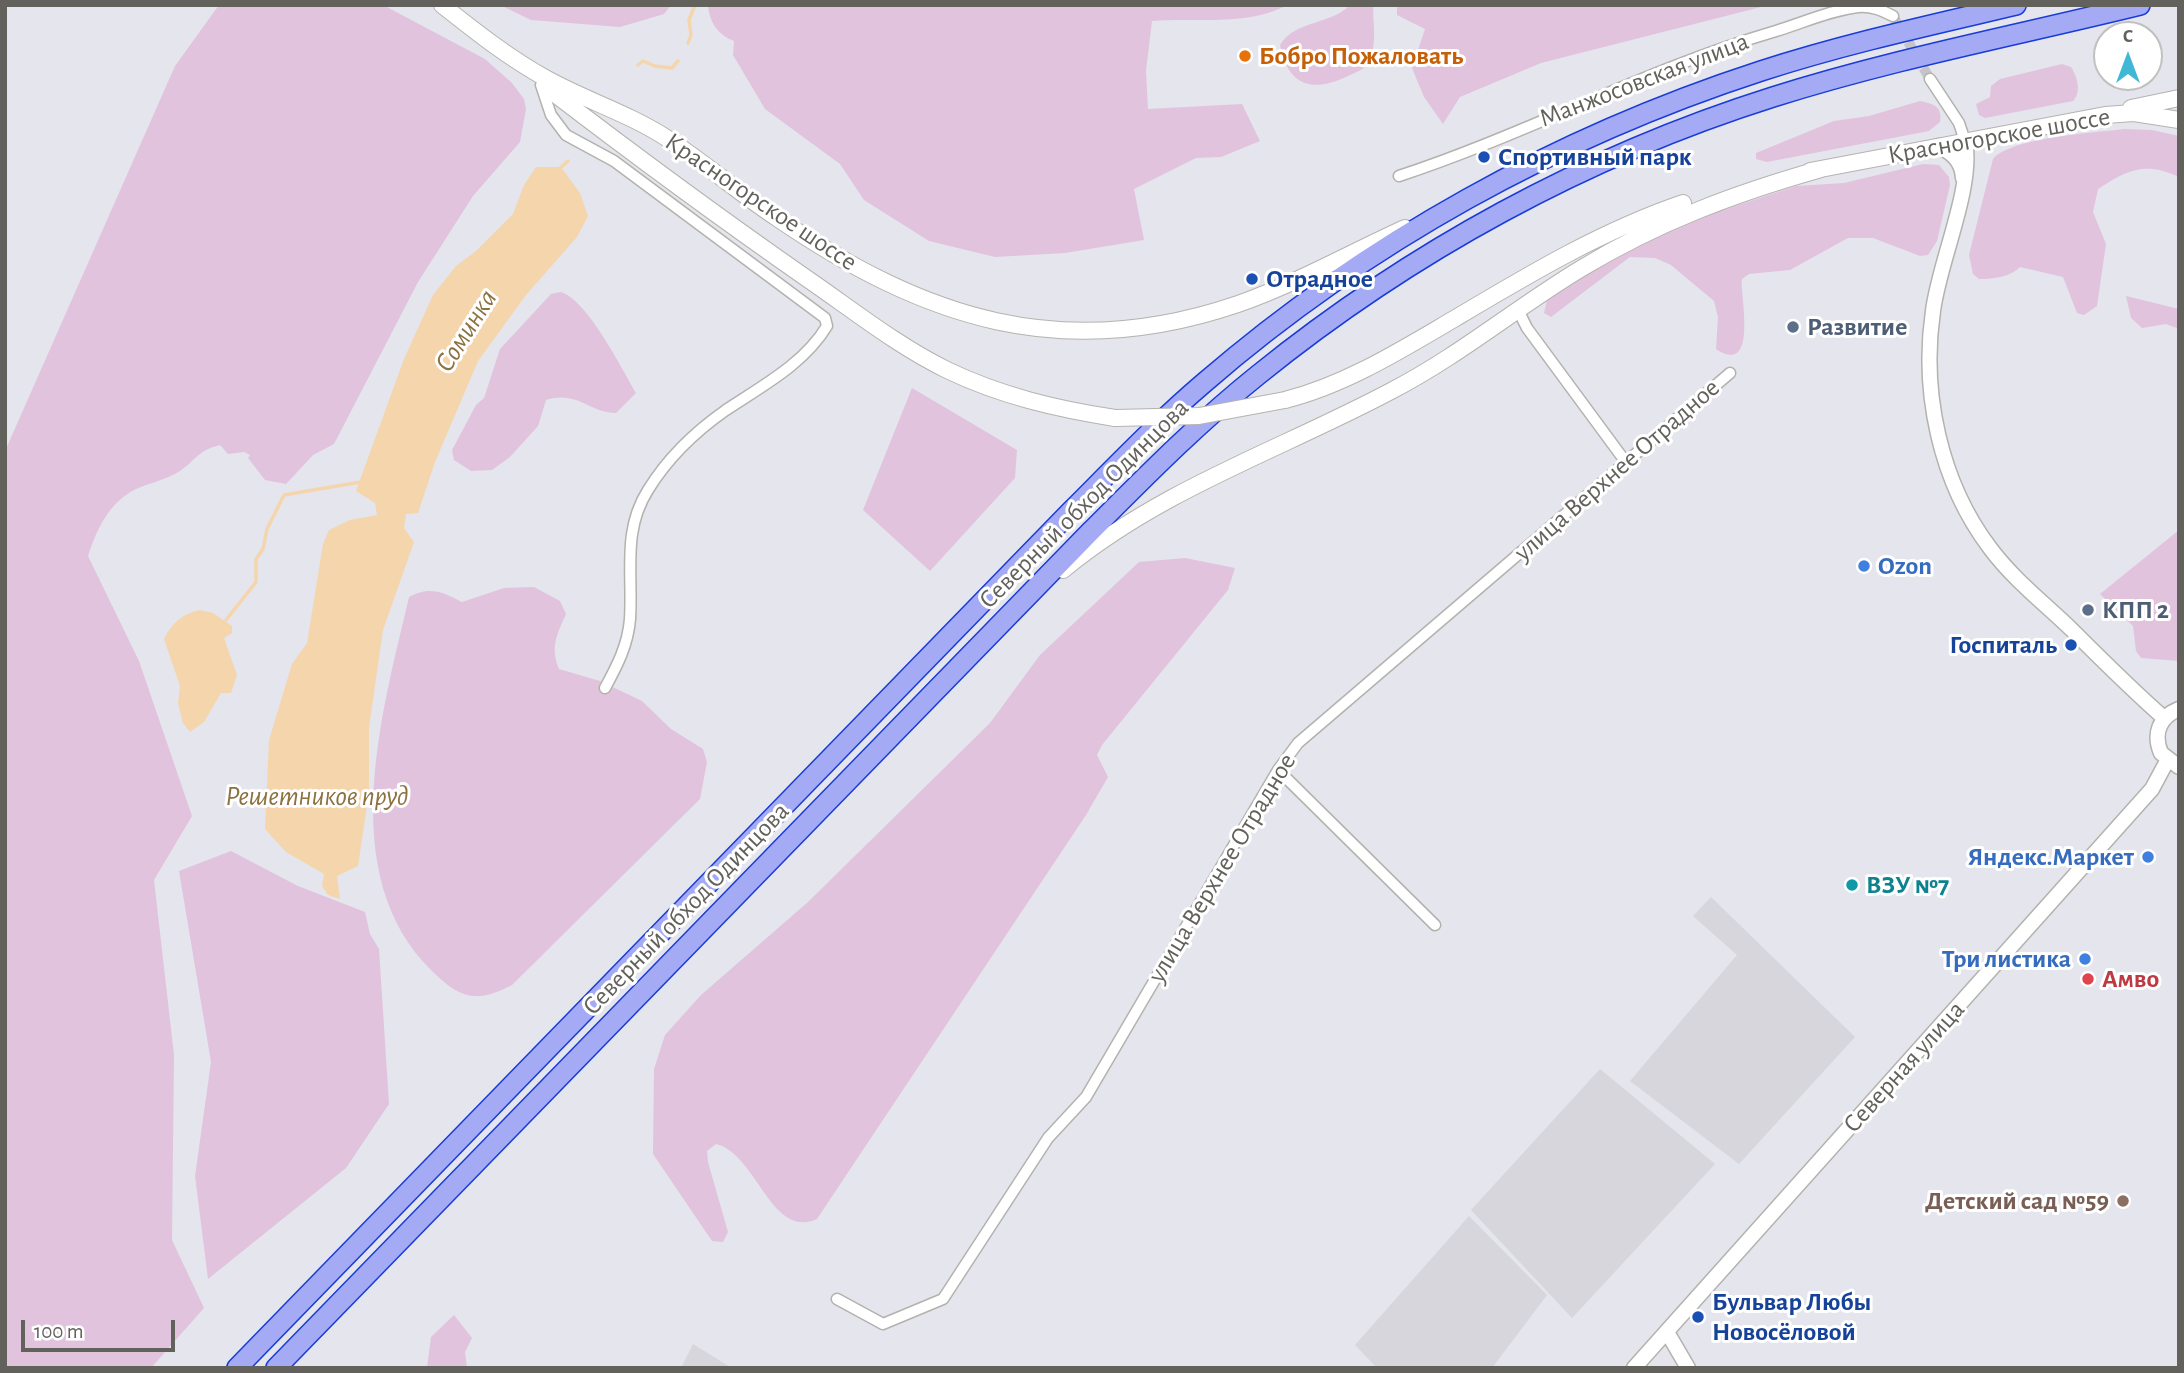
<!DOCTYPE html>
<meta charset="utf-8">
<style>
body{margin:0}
#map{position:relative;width:2184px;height:1373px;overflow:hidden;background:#e4e5ed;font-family:"Alegreya Sans",sans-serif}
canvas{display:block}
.frame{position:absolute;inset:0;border:7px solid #63615c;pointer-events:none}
.north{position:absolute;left:2093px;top:21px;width:70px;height:70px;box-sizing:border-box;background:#fff;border:2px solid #c1c0be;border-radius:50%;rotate:0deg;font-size:19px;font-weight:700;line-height:28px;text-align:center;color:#63615c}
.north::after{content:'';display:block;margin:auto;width:24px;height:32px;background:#41b7d6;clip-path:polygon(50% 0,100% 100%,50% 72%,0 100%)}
.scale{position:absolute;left:21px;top:1320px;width:154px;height:32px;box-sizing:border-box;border:4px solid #63615c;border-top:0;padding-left:9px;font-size:21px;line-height:24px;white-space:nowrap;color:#63615c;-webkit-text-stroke:5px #fff;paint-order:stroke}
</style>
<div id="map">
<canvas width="2184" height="1373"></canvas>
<div class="frame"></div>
<div class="north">С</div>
<div class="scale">100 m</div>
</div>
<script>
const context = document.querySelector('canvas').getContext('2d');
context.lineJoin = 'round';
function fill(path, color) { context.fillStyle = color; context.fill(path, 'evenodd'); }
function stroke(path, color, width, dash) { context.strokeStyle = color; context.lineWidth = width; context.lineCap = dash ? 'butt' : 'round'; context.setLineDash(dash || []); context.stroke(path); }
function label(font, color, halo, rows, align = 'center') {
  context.font = font + ' "Alegreya Sans",sans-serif'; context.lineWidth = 6; context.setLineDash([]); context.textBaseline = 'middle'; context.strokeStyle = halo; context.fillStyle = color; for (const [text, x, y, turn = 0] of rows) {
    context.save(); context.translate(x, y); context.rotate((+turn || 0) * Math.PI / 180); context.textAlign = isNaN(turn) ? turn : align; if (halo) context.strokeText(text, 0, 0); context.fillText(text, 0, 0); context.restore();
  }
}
fill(new Path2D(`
 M 1711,897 L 1855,1037 L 1739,1164 L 1630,1081 L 1737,955 L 1693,916 Z
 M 1600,1069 L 1715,1164 L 1572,1318 L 1471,1210 Z
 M 1469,1216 L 1547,1295 L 1492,1368 L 1377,1368 L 1355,1345 Z
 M 693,1344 L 730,1367 L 731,1368 L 681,1368 Z`), '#d6d6dc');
fill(new Path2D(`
 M 219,5 L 383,5 L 485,59 L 512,83 L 524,99 L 526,109 L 520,142 L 473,196 L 418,282 L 334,444 L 313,455 L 286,484 L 265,480 L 248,458 L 250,455 L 244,452 L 228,454 L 220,445 C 197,451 197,459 180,471 C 166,480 149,483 134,490 C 108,504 97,529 88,556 L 139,661 L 192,816 L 154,880 L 174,1055 L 172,1240 L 204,1308 L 151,1368 L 5,1368 L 5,451 L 175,66 Z
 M 500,5 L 671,5 L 664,14 L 620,27 L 531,20 Z
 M 708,5 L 1287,5 C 1247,27 1195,17 1152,21 L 1146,71 L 1148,109 L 1242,104 L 1260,141 L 1221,157 L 1196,158 L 1134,189 L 1144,240 L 1065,253 L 995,257 L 929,241 L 864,200 L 840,164 L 765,109 L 733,55 L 734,41 C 718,35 709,22 708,5 Z
 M 1350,5 L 1373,5 C 1373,24 1378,48 1367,65 C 1363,70 1354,73 1348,76 C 1313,93 1288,87 1280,45 C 1295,20 1331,25 1350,5 Z
 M 1397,5 L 1769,5 L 1541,63 L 1460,97 L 1443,124 L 1424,97 L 1412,68 L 1425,29 L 1397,15 Z
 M 2062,64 L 2071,67 C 2077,76 2082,92 2073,101 L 1985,118 L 1979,115 L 1976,104 L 1990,97 L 1991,86 L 2000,79 Z
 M 1920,101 C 1933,104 1943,106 1940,122 L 1929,131 L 1767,162 L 1756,159 L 1756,153 L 1834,121 L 1869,116 Z
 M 2124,129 L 2152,130 L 2179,136 L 2179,177 C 2145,161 2127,170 2098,189 L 2093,212 L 2106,244 L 2097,306 L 2084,315 L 2077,313 L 2063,277 L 2020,267 C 2010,277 1994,279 1979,279 L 1973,274 L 1969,255 L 1993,159 C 2012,137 2094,133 2124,129 Z
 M 1923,164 L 1939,165 L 1949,177 L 1950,185 L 1937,241 L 1928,255 L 1920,256 L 1873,238 L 1848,238 L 1790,270 L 1749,274 L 1742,279 C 1739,290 1760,378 1716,349 L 1718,317 L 1714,301 L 1671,265 L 1655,258 L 1630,257 L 1551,317 L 1544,313 L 1548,296 L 1639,243 L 1711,214 L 1796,186 L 1844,183 Z
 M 561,292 C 587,300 621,367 636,393 L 616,413 C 589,413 578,390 546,400 L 538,426 L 510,457 L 492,470 L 471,471 L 454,460 L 452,450 L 476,405 L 484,398 L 500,349 L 551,294 Z
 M 2126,296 L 2179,309 L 2179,329 L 2166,324 L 2142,328 L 2131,318 Z
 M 912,388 L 1017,450 L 1015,478 L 930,571 L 863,510 Z
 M 2179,530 L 2179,661 L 2141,658 L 2136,651 L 2133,626 L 2100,594 Z
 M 1185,558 L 1235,568 L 1228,590 L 1102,745 L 1097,755 L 1108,777 L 1086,815 L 817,1219 C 771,1240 757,1154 716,1144 L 707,1151 L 708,1162 L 728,1232 L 723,1242 L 712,1241 L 653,1154 L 654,1069 L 665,1035 L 701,995 L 808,902 L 990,723 L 1040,655 L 1139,562 Z
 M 534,587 L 560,601 L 566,614 C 557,634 550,647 559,669 L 600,681 L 642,701 L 671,729 L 703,749 L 707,762 L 700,799 L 512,985 C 477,1004 459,998 432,971 C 334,875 382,713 409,597 C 430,586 442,592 462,602 L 504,588 Z
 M 231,851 L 298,886 L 365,912 L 370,934 L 379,949 L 389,1104 L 346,1168 L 208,1279 L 195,1176 L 211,1062 L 179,871 Z
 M 454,1315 L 472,1338 L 465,1352 L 467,1368 L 427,1368 L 431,1337 Z`), '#e2c3de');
fill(new Path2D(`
 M 536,167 L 561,167 L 580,193 L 588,216 L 577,237 L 526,295 L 478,361 L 435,462 L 418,513 L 406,514 L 404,528 L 414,542 L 383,630 L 369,728 L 369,792 L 358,866 L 337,876 L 340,899 L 328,895 L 322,886 L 324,874 L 286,852 L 265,829 L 269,740 L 292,664 L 307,643 L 323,544 L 329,530 L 350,520 L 377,515 L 375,503 L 356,491 L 404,359 L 433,295 L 456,266 L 476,251 L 513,214 L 524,185 Z
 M 200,610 L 213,613 L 232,626 L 232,633 L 224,638 L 237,675 L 231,693 L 221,693 L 204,722 L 190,732 L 183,723 L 178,703 L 180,686 L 164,639 C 171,624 183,613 200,610 Z`), '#f5d5ac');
stroke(new Path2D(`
 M 688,43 L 691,35 L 689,20 L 695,5
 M 638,65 L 643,61 L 655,66 L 672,68 L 678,61
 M 559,169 L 568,161
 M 226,620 L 256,582 L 256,559 L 263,549 L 267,529 L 284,495 L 361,482`), '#f5d5ac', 3.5);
stroke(new Path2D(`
 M 1893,16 L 1930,79`), '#c4c4c9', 10, [10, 5]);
const minor = new Path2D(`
 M 1930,79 L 1959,123 L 1965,141
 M 541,85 L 551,115 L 566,135 L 614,161 L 825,318 L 827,326 C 804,364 762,386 726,410 C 696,431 667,459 648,490 C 622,531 633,573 630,619 C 628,645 617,666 605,688
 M 1399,176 C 1527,134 1646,69 1776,31 C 1802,23 1831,10 1858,7 C 1872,6 1881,10 1893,16
 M 1518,310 L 1527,328 L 1625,461
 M 1278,770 L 1435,925
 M 837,1299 L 883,1324 L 943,1299 L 1048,1138 L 1086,1097 L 1278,770 L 1298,743 L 1730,373`);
const tertiary = new Path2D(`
 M 1965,141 C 1974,187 1939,262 1933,311 C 1921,392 1940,482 1990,548 C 2013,579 2044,603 2072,630 C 2102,660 2132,690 2164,718
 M 1938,146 C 1953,153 1962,162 1963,178
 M 2179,709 C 2159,717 2153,734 2161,753 L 2179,767
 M 1667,1332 L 1688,1368
 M 1634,1368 L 2152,789 L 2167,761`);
const secondary = new Path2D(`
 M 442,5 C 476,32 509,58 547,79 C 587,101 630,114 668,139 C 705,163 739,193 777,218 C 925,319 1062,364 1238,304 C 1295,284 1350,253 1405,228
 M 547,88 C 633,154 720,218 809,280 C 854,311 898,346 947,370 C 1001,396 1057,409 1115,418
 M 2131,108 L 2179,98
 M 1810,171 L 2105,115 L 2134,113 L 2179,120
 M 1285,400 C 1345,385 1401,350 1454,319 C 1528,275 1601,231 1683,203
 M 1063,570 C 1161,489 1280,450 1391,391 C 1459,356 1517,307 1582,268 C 1658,222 1736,193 1821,169`);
const trunk = new Path2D(`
 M 237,1368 L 1071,511 C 1115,467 1158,422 1205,382 C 1367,242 1558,137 1761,71 C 1844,44 1931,25 2016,5
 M 276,1368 L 1091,531 C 1145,477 1198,423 1258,375 C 1410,252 1586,156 1773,97 C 1893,59 2018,35 2140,5`);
stroke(minor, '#b3b2ad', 13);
stroke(tertiary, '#b3b2ad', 17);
stroke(secondary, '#b5b4ae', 18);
stroke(trunk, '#193cd8', 22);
stroke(minor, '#fff', 10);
stroke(tertiary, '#fff', 14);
stroke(secondary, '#fff', 16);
stroke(trunk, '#a4aaf4', 19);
const secondaryBridge = new Path2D(`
 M 1115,418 L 1199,416 L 1285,400`);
stroke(secondaryBridge, '#b5b4ae', 18, []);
stroke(secondaryBridge, '#fff', 16);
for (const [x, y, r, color] of [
 [1245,56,7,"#e8710a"],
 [1484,157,7,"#1a4fb4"],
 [1252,279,7,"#1a4fb4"],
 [1793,327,7,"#5c6f8a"],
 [1864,566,7,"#3f7fe0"],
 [2088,610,7,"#5c6f8a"],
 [2071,645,7,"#1a4fb4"],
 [2148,857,7,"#3f7fe0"],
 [1852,885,7,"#0f9aa8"],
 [2085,959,7,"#3f7fe0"],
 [2088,979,7,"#e0444e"],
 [2123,1201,7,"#8d6e63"],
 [1698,1317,7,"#1a4fb4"]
]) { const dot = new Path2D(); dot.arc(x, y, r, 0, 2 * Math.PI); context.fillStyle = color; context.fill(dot); stroke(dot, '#fff', 2.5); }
label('bold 26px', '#c56008', '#fff', [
 ["Бобро Пожаловать",1259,56]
], 'left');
label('26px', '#63615c', '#fff', [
 ["Манжосовская улица",1644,80,-21],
 ["Красногорское шоссе",1999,136,-10],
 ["Красногорское шоссе",761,202,34],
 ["улица Верхнее Отрадное",1617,470,-41],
 ["Северный обход Одинцова",1084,504,-45],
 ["улица Верхнее Отрадное",1222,868,-59],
 ["Северный обход Одинцова",686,909,-46],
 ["Северная улица",1904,1067,-48]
]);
label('bold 26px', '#164399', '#fff', [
 ["Спортивный парк",1498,157],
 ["Отрадное",1266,279],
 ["Госпиталь",2057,645,"right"],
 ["Бульвар Любы",1712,1302],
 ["Новосёловой",1712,1332]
], 'left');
label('bold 26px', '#4e5e75', '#fff', [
 ["Развитие",1807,327],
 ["КПП 2",2102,610]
], 'left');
label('bold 26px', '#366cbe', '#fff', [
 ["Ozon",1878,566,"left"],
 ["Яндекс.Маркет",2134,857],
 ["Три листика",2071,959]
], 'right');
label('bold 26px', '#0d838f', '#fff', [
 ["ВЗУ №7",1866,885]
], 'left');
label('bold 26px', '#be3a42', '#fff', [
 ["Амво",2102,979]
], 'left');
label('bold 26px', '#785e54', '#fff', [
 ["Детский сад №59",2109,1201]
], 'right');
label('italic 28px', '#8d7241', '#fff', [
 ["Соминка",466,331,-58],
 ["Решетников пруд",317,797]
]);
</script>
